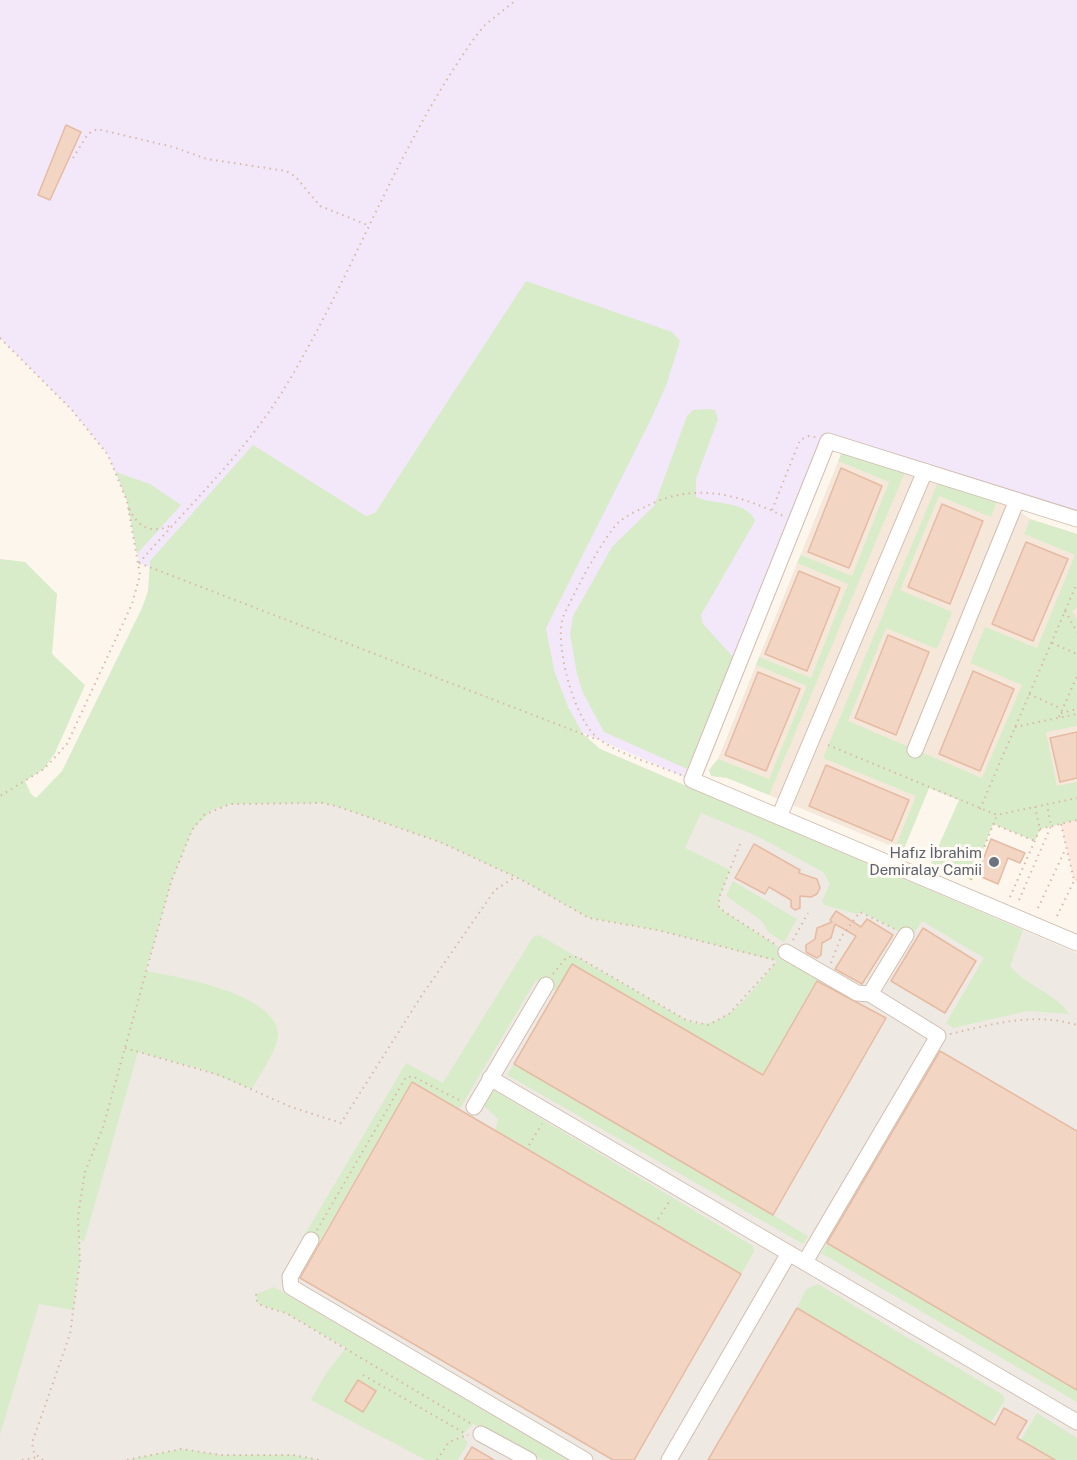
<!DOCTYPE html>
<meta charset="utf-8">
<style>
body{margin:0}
canvas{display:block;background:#fdf6ec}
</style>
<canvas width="1077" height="1460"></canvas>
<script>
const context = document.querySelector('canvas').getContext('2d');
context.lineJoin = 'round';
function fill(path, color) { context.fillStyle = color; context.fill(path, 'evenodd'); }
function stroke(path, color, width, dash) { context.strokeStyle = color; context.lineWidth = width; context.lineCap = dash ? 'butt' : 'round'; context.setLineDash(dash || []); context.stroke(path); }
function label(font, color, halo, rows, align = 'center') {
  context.font = font + ' "Public Sans",sans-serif'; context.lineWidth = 6; context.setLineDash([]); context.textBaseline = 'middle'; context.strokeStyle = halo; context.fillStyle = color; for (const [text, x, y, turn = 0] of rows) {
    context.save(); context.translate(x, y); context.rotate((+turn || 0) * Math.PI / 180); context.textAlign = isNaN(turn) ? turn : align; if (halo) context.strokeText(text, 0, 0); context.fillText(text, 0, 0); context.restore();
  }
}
fill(new Path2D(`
 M 842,452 L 1014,507 L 1030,519 L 1077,534 L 1077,798 L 997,815 L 929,788 L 903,851 L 728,778 L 711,776 L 709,770 L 718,759 Z`), '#f5e8da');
fill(new Path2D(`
 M 1077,820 L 1077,880 L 1074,880 L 1061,824 Z`), '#fde8e0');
fill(new Path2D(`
 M 231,628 L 583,734 L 600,749 L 1077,953 L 1077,1460 L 0,1460 L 0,1309 Z`), '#efe9e4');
fill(new Path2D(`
 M 0,0 L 1077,0 L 1077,512 L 823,433 L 684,777 L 600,740 L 139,563 L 127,501 L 108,455 L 71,409 L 0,338 Z`), '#f3e8fa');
fill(new Path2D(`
 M 526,281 L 672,332 L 680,341 L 667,383 L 652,417 L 546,628 L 554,670 L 568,707 L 583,734 L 600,749 L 1023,930 L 1010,966 C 1026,986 1056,993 1069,1014 L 1027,1011 L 953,1028 L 946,1023 L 984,958 L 922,921 L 913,935 L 906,935 L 862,912 L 857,914 L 824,905 L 822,901 L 830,884 L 823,872 L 757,836 L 701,813 L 685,848 L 730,870 L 719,898 L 719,908 L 786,952 L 819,978 L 763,1075 L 572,964 L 556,991 L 536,980 L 459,1110 L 411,1083 L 318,1244 L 304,1236 L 406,1063 L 443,1083 L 533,937 L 539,935 L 686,1020 C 724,1038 755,986 777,961 L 657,930 L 589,918 L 522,880 L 440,842 L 339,807 L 323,803 L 230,804 L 212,810 L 192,830 L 171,882 L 146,971 C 177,977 276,993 278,1034 C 279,1047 259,1076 252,1089 L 204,1070 L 138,1052 L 84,1242 L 79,1239 L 80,1261 L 73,1310 L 39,1304 L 0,1435 L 0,559 L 25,562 L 57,594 L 52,654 L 85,685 L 55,753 L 44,769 L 25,781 L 31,794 L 36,798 L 62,771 L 142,608 L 148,591 L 150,561 L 253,445 L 366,516 L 375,513 Z
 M 710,409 L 715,410 L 718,419 L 696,479 L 696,497 C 713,505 747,500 755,521 L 701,615 L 703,624 L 733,657 L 687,769 L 604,732 L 583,693 L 577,674 L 570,634 L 573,616 L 612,547 L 654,506 L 687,416 L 693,410 Z
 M 842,452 L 905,472 L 769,795 L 727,778 L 711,776 L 709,770 L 718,759 L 769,779 L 807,686 L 756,665 L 759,657 L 811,678 L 848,584 L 797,563 L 801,555 L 852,576 L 889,482 L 838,461 Z
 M 116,472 L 150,484 L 181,505 L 137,554 L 127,501 Z
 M 938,482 L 997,501 L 991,517 L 939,496 L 900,590 L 952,612 L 937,649 L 886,628 L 848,721 L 982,778 L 1022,685 L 970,663 L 985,627 L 1037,648 L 1075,555 L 1024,534 L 1030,519 L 1077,534 L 1077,608 L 1072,611 L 1077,619 L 1077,726 L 1046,732 L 1057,786 L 1077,782 L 1077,820 L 1040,829 L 1035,841 L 993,824 L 971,880 L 931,863 L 959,800 L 929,788 L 903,851 L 895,848 L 916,796 L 823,758 Z
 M 733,881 L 797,919 L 784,942 L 769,933 L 761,920 L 726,896 Z
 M 514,1064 L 773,1215 L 808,1236 L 803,1244 L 507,1075 Z
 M 491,1091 L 495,1091 L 753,1246 L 754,1252 L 741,1274 L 674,1236 L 562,1430 L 552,1424 L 664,1229 L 495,1131 L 498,1119 L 484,1106 Z
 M 827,1243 L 1077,1390 L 1077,1402 L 821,1253 Z
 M 818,1284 L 1003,1395 L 1005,1400 L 991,1422 L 797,1308 L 806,1289 Z
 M 274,1287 L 568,1460 L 543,1460 L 473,1424 L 462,1435 L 468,1443 L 458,1460 L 426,1460 L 311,1400 L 326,1373 L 346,1348 L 286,1313 L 258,1304 L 256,1294 Z
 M 1037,1413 L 1077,1438 L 1077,1460 L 1055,1460 L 1021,1440 Z
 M 181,1449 L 221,1455 L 293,1455 L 320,1460 L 127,1460 Z`), '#d8ecc9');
const building = new Path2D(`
 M 66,125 L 81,132 L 50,200 L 38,195 Z
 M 841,468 L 882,486 L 849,568 L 808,552 Z
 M 942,504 L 983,521 L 950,604 L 908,587 Z
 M 1026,542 L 1068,559 L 1033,641 L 992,624 Z
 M 799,571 L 840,588 L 807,671 L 765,654 Z
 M 888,635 L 929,652 L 896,735 L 855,718 Z
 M 973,671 L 1014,689 L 980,771 L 939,754 Z
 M 758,672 L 800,689 L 766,771 L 725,755 Z
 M 1077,732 L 1077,778 L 1060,782 L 1050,738 Z
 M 826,765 L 909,800 L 892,841 L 809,806 Z
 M 991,839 L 1025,853 L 1020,863 L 1008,858 L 998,884 L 977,875 Z
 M 754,844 L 800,870 L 799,873 L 817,879 L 820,888 L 817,894 L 811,897 L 800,896 L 800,908 L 795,910 L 791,907 L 791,900 L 769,887 L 765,894 L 735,878 Z
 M 836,911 L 861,927 L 867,919 L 893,935 L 862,984 L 835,969 L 856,936 L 835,924 L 831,938 L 822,943 L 821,955 L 817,958 L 806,952 L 806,945 L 815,939 L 817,928 L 832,922 L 830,920 Z
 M 923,928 L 976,961 L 945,1013 L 891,981 Z
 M 572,964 L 763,1075 L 817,981 L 886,1018 L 773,1215 L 514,1064 Z
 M 940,1051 L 1077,1131 L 1077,1390 L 827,1243 Z
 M 412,1082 L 741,1274 L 634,1460 L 613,1460 L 300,1278 Z
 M 797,1308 L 995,1425 L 1004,1408 L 1027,1421 L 1017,1438 L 1055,1460 L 708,1460 Z
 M 358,1380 L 376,1391 L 363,1412 L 345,1401 Z
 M 472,1447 L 494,1460 L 464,1460 Z`);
fill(building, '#f3d5c3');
stroke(building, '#e6bba3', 1.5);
const minor = new Path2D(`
 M 1077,519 L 828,441 L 692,780 L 1077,943
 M 915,750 L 1017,500
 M 779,817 L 925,471
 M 786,952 L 857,993 L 870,994
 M 490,1078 L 1077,1422
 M 474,1107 L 546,985
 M 311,1240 L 290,1277 L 291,1287 L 585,1460
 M 805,1262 L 938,1036 L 870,994 L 906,935
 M 481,1434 L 529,1460
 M 669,1460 L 789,1253`);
stroke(minor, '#d1beb0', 17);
stroke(new Path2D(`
 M 73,158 L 88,134 L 97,129 L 173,147 L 207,159 L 286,171 L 295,176 L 320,206 L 370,226
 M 0,338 L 71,409 L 108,455 L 127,501 L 140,575 L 132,604 L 67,744 L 44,769 L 0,796
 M 129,509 C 138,527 150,534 170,526
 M 772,510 L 800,440 L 809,436 L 816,437
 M 139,563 C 189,505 248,450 287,384 C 355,271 398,144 476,36 L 485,25 L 516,0
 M 139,563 L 598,740
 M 1065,611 L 1077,632
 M 1052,643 L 1077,654
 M 1029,694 L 1062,709
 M 1061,713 L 1077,709
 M 1059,717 L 1077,676
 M 1015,727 L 1077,714
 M 828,745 L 997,815 L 1077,798
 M 681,775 C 655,764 623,756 600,740 C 575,723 554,646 563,617 C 573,595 603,537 619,522 C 627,515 638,510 647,506 C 693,482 739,494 783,516
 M 980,809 L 1077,583
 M 993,824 L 1035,841
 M 1061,824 L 1074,880 L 1077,880
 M 1040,829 L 1077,820
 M 740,844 L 719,898 L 719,908 L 776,945
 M 971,880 L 997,815
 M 1010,897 L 1040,829 L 1035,807
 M 1019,900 L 1051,826 L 1047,805
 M 1038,908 L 1066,848
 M 1057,916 L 1074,881
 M 793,940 L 808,913
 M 831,963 L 841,937 L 860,912 L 895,929
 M 553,974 L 567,957 L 578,957 L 686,1020 L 708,1025 L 729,1014 L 777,961
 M 950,1034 C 993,1024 1034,1012 1077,1025
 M 125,1048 L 219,1075 L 291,1107 L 341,1123 L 422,995 L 495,890 L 515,877
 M 529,1145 L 542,1124
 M 658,1219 L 671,1199
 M 317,1230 L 406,1077 L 414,1077 L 463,1102
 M 256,1294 L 257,1301 L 262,1306 L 286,1313 L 473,1425
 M 363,1375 L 468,1435
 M 22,1460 L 38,1457
 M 43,1460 L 34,1453 L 32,1443 L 70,1334 L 80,1261 L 78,1216 L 85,1172 L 103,1127 L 171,882 L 192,830 L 204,815 L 230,804 L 323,803 L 339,807 L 440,842 L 522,880 L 589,918 L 657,930 L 775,960
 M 127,1460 L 181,1449 L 221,1455 L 293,1455 L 320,1460
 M 437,1460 L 449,1442 L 467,1435`), '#d9b8a5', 2, [1.5, 4.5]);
stroke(minor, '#fff', 15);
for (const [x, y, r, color] of [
 [994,862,6,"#6b7280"]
]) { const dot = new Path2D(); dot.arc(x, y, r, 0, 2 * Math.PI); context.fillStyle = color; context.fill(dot); stroke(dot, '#fffaf3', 2); }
label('15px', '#5b616d', '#fffaf3', [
 ["Hafız İbrahim",982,853],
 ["Demiralay Camii",982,870]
], 'right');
</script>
